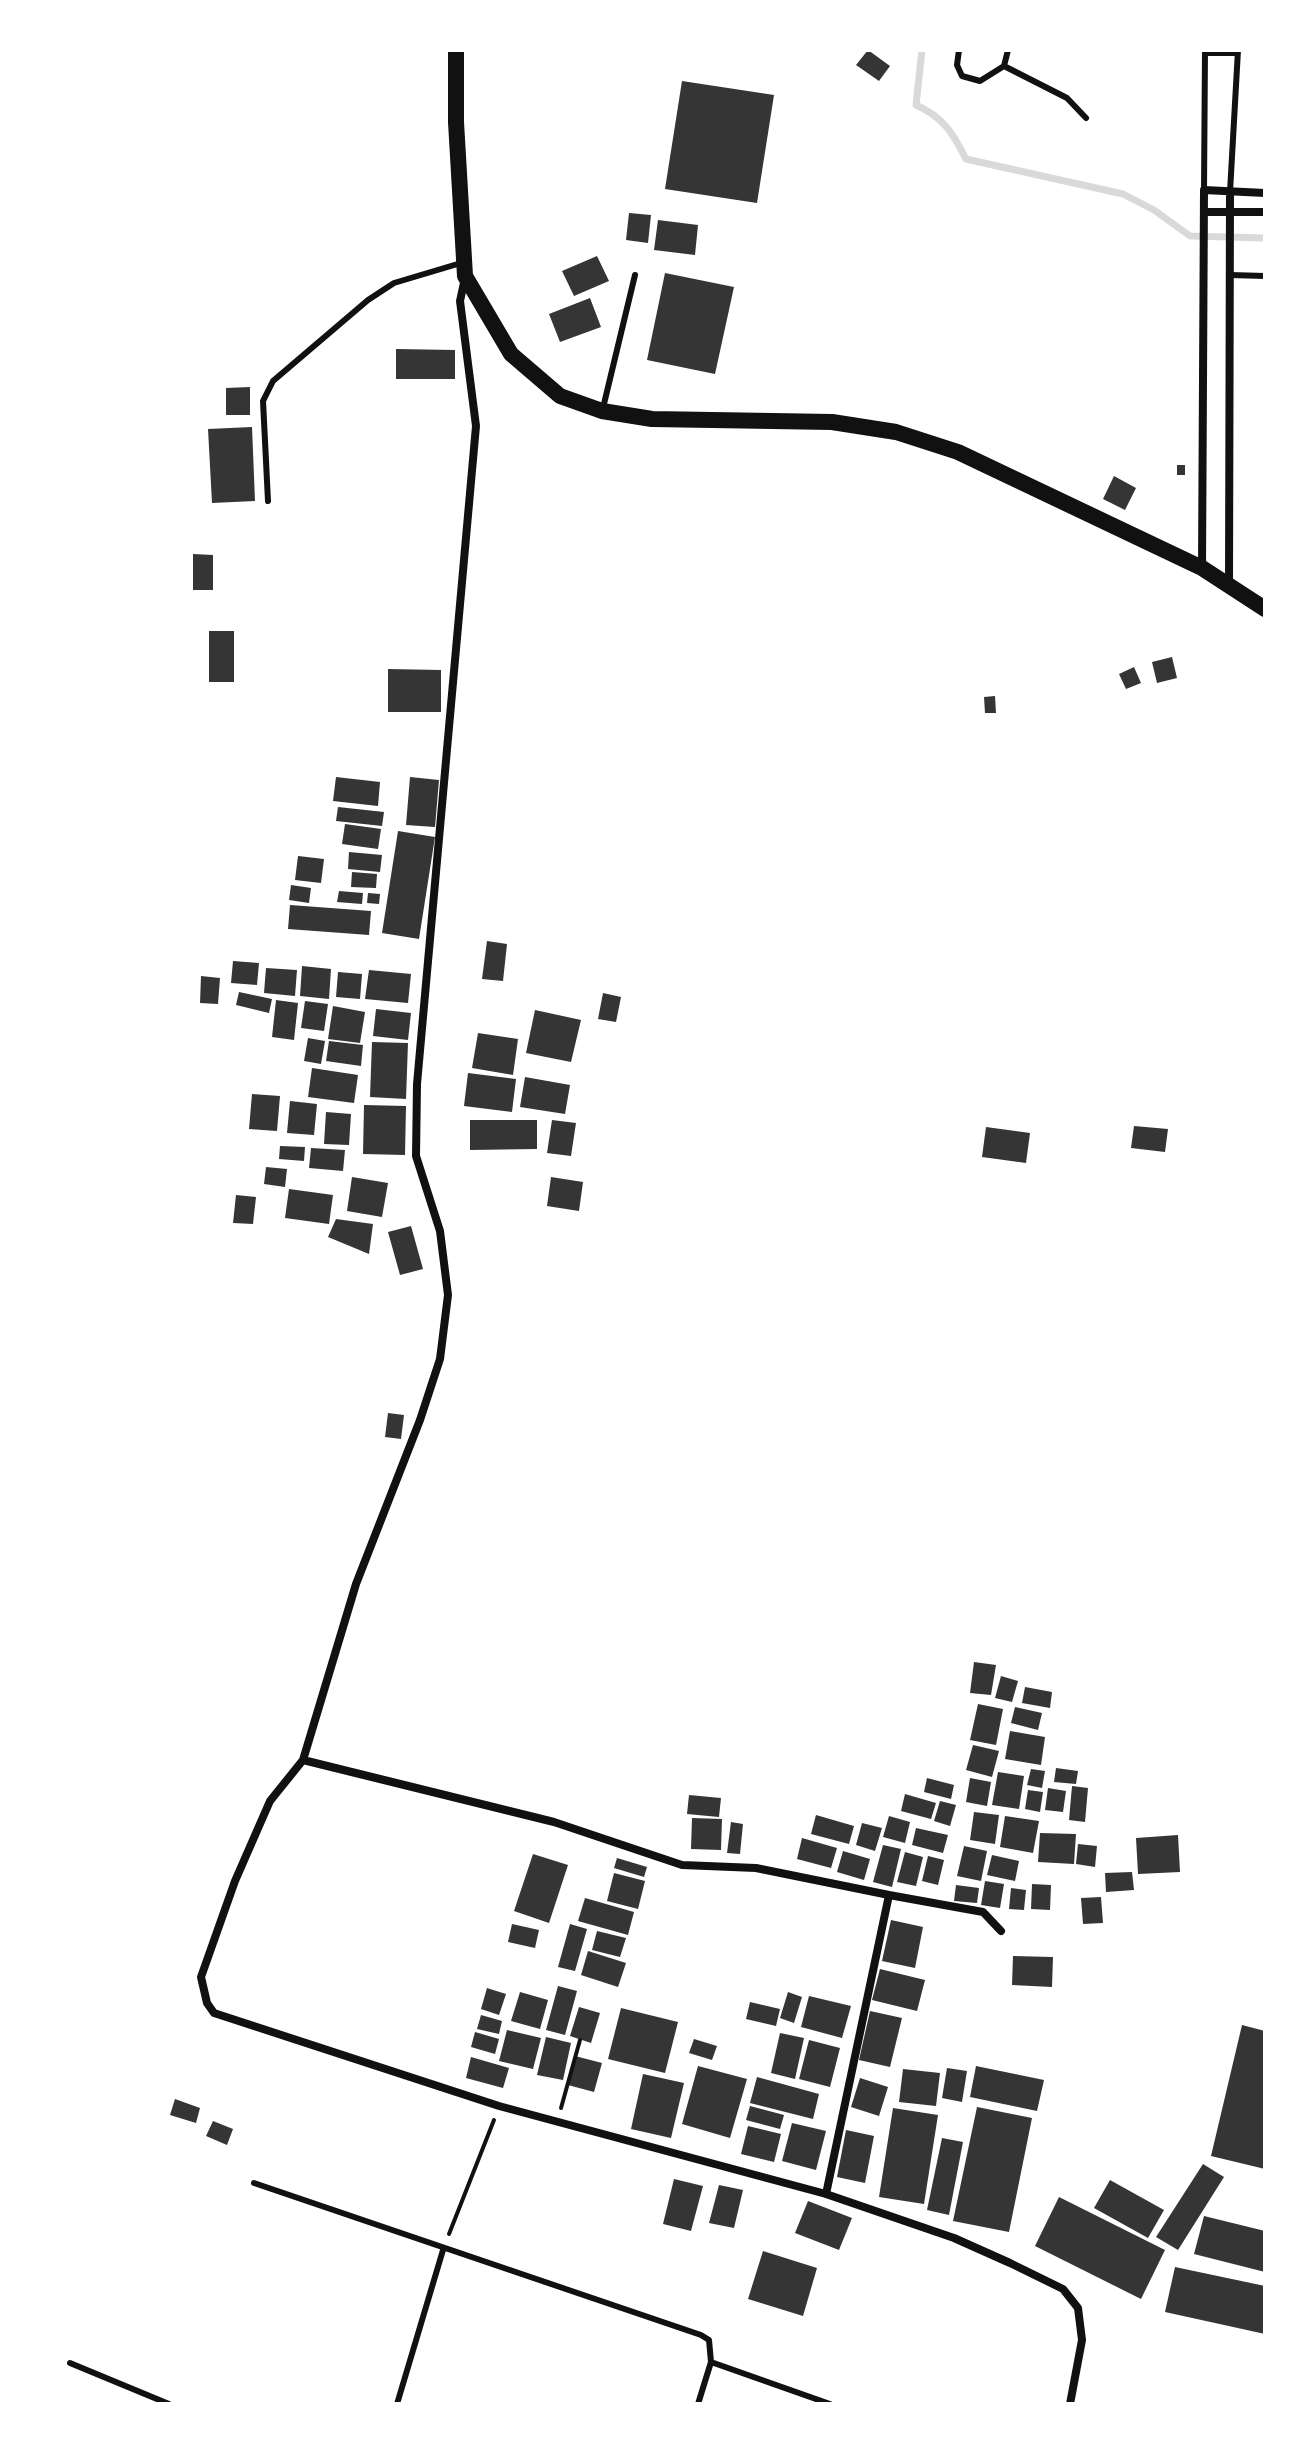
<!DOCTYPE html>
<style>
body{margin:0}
#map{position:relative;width:1315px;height:2454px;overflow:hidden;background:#fff;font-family:"Fira Sans Condensed",sans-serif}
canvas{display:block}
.frame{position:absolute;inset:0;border:52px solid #fff;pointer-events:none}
</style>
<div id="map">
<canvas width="1315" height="2454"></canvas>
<div class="frame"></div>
</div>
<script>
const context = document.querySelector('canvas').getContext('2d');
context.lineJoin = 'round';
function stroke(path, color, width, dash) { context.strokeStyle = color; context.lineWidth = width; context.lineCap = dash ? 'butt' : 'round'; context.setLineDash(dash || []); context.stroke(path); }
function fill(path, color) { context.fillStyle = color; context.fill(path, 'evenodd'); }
stroke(new Path2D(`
 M 922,50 L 916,105 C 943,117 953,133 966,159 L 1123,194 L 1154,210 L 1190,236 L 1265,238`), '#d9d9d9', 7);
fill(new Path2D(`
 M 868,50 L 890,66 L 879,81 L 856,65 Z
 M 682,81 L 774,95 L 757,203 L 665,189 Z
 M 629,213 L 651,215 L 648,243 L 626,240 Z
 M 658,220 L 698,225 L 695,255 L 654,250 Z
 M 597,256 L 609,281 L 574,296 L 562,271 Z
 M 665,273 L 734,287 L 715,374 L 647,360 Z
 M 590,298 L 601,327 L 560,342 L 549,314 Z
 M 396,349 L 455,350 L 455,379 L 396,379 Z
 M 250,387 L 250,415 L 226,415 L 226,388 Z
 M 252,427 L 255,501 L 212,503 L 208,429 Z
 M 1177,465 L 1185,465 L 1185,475 L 1177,475 Z
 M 1114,476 L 1136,488 L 1125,510 L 1103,499 Z
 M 193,554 L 213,555 L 213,590 L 193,590 Z
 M 209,631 L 234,631 L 234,682 L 209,682 Z
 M 1172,657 L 1177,678 L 1157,683 L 1152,662 Z
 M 1134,667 L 1141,683 L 1126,689 L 1119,674 Z
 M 388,669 L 441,670 L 441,712 L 388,712 Z
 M 995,696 L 996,713 L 985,713 L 984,697 Z
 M 336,777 L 380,782 L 378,806 L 333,801 Z
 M 410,777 L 439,780 L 435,827 L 406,825 Z
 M 338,807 L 384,812 L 382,826 L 336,821 Z
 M 345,824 L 381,829 L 378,849 L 342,844 Z
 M 398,831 L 435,837 L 419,939 L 382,933 Z
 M 349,852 L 382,855 L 380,872 L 348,869 Z
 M 298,856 L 324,859 L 321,883 L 295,880 Z
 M 352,872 L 377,874 L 376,888 L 351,887 Z
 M 291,885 L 311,888 L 309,903 L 289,900 Z
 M 339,891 L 363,893 L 362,904 L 337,902 Z
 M 368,893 L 380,894 L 379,904 L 367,903 Z
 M 290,905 L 371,911 L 369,935 L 288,929 Z
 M 487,941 L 507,944 L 503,981 L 482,979 Z
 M 233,961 L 259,963 L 257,985 L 231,983 Z
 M 302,966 L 331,969 L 329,999 L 300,996 Z
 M 266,968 L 297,970 L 295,996 L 264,993 Z
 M 369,970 L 411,974 L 408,1003 L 365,999 Z
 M 338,972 L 362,974 L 360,999 L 336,997 Z
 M 201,976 L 220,978 L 218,1004 L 200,1003 Z
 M 239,992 L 272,999 L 269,1013 L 236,1005 Z
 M 603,993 L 621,997 L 616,1022 L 598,1019 Z
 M 276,1000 L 298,1003 L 294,1040 L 272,1037 Z
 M 305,1001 L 328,1004 L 324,1031 L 301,1028 Z
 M 333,1006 L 365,1012 L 360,1043 L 328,1039 Z
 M 376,1009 L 411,1013 L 408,1040 L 373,1036 Z
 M 535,1010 L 581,1020 L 571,1062 L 526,1053 Z
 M 478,1033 L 518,1039 L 513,1075 L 472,1068 Z
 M 308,1038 L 325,1041 L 321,1064 L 304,1061 Z
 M 329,1041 L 363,1045 L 361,1066 L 326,1061 Z
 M 372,1042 L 408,1043 L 406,1099 L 370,1097 Z
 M 312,1068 L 358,1075 L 354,1103 L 308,1097 Z
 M 468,1073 L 516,1079 L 512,1112 L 464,1106 Z
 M 525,1077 L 570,1085 L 565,1114 L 520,1107 Z
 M 252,1094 L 280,1096 L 277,1131 L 249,1129 Z
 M 290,1101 L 317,1104 L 314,1135 L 287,1133 Z
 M 364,1105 L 406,1106 L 405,1155 L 363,1154 Z
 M 326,1112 L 351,1114 L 349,1145 L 324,1144 Z
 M 470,1120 L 537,1120 L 537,1149 L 470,1150 Z
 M 552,1120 L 576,1123 L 571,1156 L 547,1153 Z
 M 1134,1126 L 1168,1129 L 1165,1152 L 1131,1148 Z
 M 986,1127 L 1030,1133 L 1026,1163 L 982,1157 Z
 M 280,1146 L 305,1147 L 304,1161 L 279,1159 Z
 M 311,1148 L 345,1150 L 343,1171 L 309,1168 Z
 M 266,1167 L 287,1169 L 285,1187 L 264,1184 Z
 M 352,1177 L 388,1183 L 382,1217 L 347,1211 Z
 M 551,1177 L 583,1182 L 579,1211 L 547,1206 Z
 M 289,1189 L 333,1195 L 329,1224 L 285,1218 Z
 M 236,1195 L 256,1197 L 253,1224 L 233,1223 Z
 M 336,1219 L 373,1224 L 369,1254 L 328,1237 Z
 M 411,1226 L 423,1269 L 400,1275 L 388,1232 Z
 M 388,1413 L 404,1415 L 401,1439 L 385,1437 Z
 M 974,1662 L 996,1665 L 991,1695 L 970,1693 Z
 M 1001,1676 L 1018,1681 L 1012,1702 L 995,1698 Z
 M 1025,1687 L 1052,1692 L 1050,1708 L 1022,1703 Z
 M 978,1704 L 1003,1709 L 996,1745 L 970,1740 Z
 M 1015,1707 L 1042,1713 L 1038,1730 L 1011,1723 Z
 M 1010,1731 L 1045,1737 L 1041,1765 L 1005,1759 Z
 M 973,1745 L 999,1751 L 992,1777 L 966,1770 Z
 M 1056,1768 L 1078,1771 L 1076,1784 L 1054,1782 Z
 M 1031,1769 L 1045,1771 L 1042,1788 L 1027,1785 Z
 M 998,1772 L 1024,1776 L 1019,1809 L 992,1805 Z
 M 927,1778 L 954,1785 L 951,1799 L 924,1792 Z
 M 970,1778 L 991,1782 L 987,1806 L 966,1802 Z
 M 1072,1786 L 1088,1788 L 1085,1822 L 1069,1820 Z
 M 1048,1788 L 1066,1791 L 1063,1812 L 1045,1810 Z
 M 1028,1790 L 1043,1792 L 1040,1812 L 1025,1809 Z
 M 905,1794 L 936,1803 L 931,1819 L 901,1811 Z
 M 689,1795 L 721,1798 L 719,1817 L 687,1814 Z
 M 940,1801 L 956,1805 L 950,1826 L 934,1821 Z
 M 974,1812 L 999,1815 L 995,1844 L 970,1840 Z
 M 816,1815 L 854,1826 L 849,1844 L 811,1834 Z
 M 889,1816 L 910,1822 L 905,1843 L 883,1837 Z
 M 1005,1816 L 1039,1821 L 1033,1853 L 1000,1847 Z
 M 692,1818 L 722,1819 L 721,1850 L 691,1849 Z
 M 731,1822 L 743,1824 L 740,1854 L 727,1853 Z
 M 862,1823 L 882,1828 L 875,1851 L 856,1845 Z
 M 916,1828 L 948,1835 L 943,1853 L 912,1845 Z
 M 1040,1833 L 1076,1834 L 1074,1864 L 1038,1862 Z
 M 1178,1835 L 1180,1872 L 1138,1874 L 1136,1838 Z
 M 802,1838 L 837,1848 L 831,1868 L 797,1859 Z
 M 1078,1844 L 1097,1846 L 1095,1867 L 1076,1864 Z
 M 883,1845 L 901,1849 L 892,1887 L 873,1882 Z
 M 964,1846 L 987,1851 L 981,1881 L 957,1876 Z
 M 843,1851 L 870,1859 L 864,1880 L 837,1872 Z
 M 905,1852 L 923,1857 L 916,1886 L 897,1882 Z
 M 533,1854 L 568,1865 L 549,1923 L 514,1911 Z
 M 992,1855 L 1019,1861 L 1015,1881 L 987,1875 Z
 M 928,1856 L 944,1860 L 938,1885 L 922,1881 Z
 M 617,1858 L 647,1867 L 644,1877 L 614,1868 Z
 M 1132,1872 L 1134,1890 L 1106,1892 L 1105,1873 Z
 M 614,1873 L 645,1881 L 638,1909 L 607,1901 Z
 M 985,1881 L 1004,1884 L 1000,1908 L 981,1905 Z
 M 1032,1884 L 1051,1885 L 1050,1910 L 1031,1909 Z
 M 956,1885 L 979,1888 L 977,1903 L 954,1901 Z
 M 1011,1888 L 1026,1890 L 1024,1910 L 1009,1909 Z
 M 1101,1897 L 1103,1923 L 1083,1924 L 1081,1898 Z
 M 585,1898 L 634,1912 L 628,1935 L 578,1921 Z
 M 891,1920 L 923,1927 L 915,1968 L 882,1961 Z
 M 512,1924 L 539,1930 L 535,1948 L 508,1942 Z
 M 570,1924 L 587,1929 L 575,1971 L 558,1967 Z
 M 597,1931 L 626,1938 L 620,1957 L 592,1950 Z
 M 588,1951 L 626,1963 L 618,1987 L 581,1975 Z
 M 1013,1956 L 1053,1957 L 1052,1987 L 1012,1985 Z
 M 880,1969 L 925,1980 L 917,2011 L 872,2000 Z
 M 558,1986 L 577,1991 L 565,2035 L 546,2030 Z
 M 487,1988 L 506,1994 L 499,2015 L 481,2009 Z
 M 520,1992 L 548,2000 L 540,2029 L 511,2021 Z
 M 788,1992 L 802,1997 L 794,2023 L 780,2018 Z
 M 809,1996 L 851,2006 L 842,2038 L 801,2027 Z
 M 750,2002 L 780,2009 L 776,2026 L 746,2019 Z
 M 579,2007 L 600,2013 L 591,2043 L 570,2036 Z
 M 621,2008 L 678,2022 L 665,2073 L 608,2059 Z
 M 870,2011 L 902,2018 L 890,2067 L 859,2060 Z
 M 481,2015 L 502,2021 L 499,2034 L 477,2029 Z
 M 1242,2025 L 1265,2031 L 1265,2169 L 1211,2156 Z
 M 507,2030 L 541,2038 L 533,2069 L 499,2061 Z
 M 475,2032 L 499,2039 L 495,2054 L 471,2047 Z
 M 780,2033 L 804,2038 L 795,2079 L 771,2073 Z
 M 546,2037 L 571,2043 L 563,2080 L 537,2075 Z
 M 694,2039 L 717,2046 L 712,2060 L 689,2053 Z
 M 809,2040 L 840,2048 L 830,2087 L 799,2079 Z
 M 575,2056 L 602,2063 L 594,2092 L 568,2085 Z
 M 471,2057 L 509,2068 L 503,2088 L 466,2078 Z
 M 698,2066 L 747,2079 L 730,2138 L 682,2124 Z
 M 976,2066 L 1044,2080 L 1037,2111 L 970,2097 Z
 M 947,2068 L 967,2071 L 962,2102 L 942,2098 Z
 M 903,2069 L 940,2073 L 936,2106 L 899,2102 Z
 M 643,2074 L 684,2083 L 671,2138 L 631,2129 Z
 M 757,2077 L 819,2094 L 813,2119 L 750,2103 Z
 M 860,2078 L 888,2087 L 879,2116 L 851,2107 Z
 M 175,2099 L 200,2108 L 196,2123 L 170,2115 Z
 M 750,2106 L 784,2115 L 780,2129 L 746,2120 Z
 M 977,2107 L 1032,2118 L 1009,2232 L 953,2221 Z
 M 893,2108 L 938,2115 L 924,2204 L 879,2197 Z
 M 213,2121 L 233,2129 L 227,2145 L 206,2136 Z
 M 792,2123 L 826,2131 L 816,2170 L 782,2161 Z
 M 748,2126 L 781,2134 L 774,2162 L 741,2154 Z
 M 846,2130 L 874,2136 L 865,2183 L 837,2177 Z
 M 942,2138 L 963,2142 L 949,2215 L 927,2210 Z
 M 1203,2164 L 1224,2177 L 1178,2250 L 1156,2237 Z
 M 674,2179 L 703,2186 L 691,2231 L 663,2224 Z
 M 1110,2180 L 1164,2210 L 1148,2238 L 1094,2208 Z
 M 719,2185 L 743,2190 L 734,2228 L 709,2223 Z
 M 1059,2197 L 1165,2250 L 1141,2299 L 1035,2246 Z
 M 808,2201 L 852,2218 L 839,2250 L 795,2233 Z
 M 1204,2216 L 1265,2231 L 1265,2272 L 1194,2254 Z
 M 763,2251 L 817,2268 L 803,2316 L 748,2299 Z
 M 1175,2267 L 1265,2286 L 1265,2334 L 1165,2312 Z`), '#353535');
stroke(new Path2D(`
 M 561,2108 L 580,2040
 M 449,2234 L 494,2120`), '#111', 4);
stroke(new Path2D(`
 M 959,50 L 957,65 L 962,76 L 980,81 L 1004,66 L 1008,50
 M 1207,53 L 1235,53
 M 1004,66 L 1067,98 L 1086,118
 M 1204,190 L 1205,50
 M 1230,192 L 1238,50
 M 1230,275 L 1265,276
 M 603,408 L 635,275
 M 268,501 L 263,401 L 273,381 L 368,300 L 394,283 L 461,263
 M 254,2183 L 701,2335 L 709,2340 L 711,2362 L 698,2404
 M 711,2362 L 830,2404
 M 70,2363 L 169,2404
 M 397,2404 L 443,2250`), '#111', 6);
stroke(new Path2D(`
 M 1204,212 L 1265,212
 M 465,278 L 460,301 L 476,426 L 417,1084 L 416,1156 L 440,1231 L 448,1295 L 440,1359 L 420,1420 L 356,1584 L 303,1760 L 270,1801 L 235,1881 L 201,1977 L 207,2003 L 214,2013 L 499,2106 L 826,2194 L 954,2238 L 1010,2263 L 1063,2289 L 1078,2308 L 1082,2340 L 1070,2404
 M 1202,567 L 1204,190 L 1265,193
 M 1229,583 L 1230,192
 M 303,1760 L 554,1822 L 682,1865 L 756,1868 L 889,1895
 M 826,2194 L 889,1895 L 983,1912 L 1001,1931`), '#111', 8);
stroke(new Path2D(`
 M 456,50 L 456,122 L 465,276 L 511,354 L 560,396 L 602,411 L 652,419 L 832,422 L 896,432 L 958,452 L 1202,568 L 1265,609`), '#111', 16);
</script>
